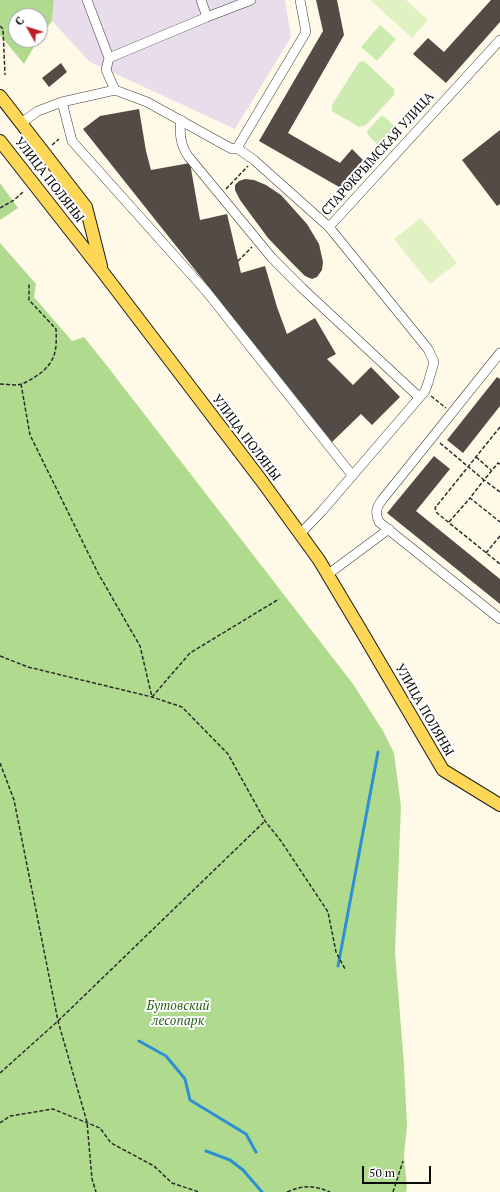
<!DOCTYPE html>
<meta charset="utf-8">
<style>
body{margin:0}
#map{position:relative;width:500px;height:1192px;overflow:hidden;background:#fffae7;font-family:"PT Serif",serif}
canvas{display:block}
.north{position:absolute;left:8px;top:8px;width:40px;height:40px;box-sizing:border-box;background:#fff;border:1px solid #9d9d9d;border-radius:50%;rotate:309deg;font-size:11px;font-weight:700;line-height:16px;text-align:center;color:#0a0a0a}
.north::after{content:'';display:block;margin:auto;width:14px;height:18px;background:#bd1e25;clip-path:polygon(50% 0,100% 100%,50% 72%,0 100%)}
.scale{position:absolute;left:362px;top:1166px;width:69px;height:18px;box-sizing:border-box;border:2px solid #0a0a0a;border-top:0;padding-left:5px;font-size:12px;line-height:14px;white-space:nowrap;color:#0a0a0a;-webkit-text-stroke:3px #fff;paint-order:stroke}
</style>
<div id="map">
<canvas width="500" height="1192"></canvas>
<div class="north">С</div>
<div class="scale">50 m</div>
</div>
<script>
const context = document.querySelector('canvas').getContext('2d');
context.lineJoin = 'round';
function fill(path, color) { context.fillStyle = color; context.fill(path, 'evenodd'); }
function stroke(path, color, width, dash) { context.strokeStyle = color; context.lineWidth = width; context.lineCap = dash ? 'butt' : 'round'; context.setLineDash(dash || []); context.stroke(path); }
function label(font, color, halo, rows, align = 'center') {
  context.font = font + ' "PT Serif",serif'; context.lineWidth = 4; context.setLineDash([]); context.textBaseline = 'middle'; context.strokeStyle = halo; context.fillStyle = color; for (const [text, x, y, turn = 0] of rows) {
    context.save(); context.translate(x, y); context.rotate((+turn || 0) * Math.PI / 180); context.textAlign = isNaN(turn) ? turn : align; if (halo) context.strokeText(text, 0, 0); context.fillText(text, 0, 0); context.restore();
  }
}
fill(new Path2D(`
 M 54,0 L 285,0 L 291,37 L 235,129 L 90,62 L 52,21 Z`), '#e8ddea');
fill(new Path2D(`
 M 380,25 L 396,39 L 377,61 L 361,47 Z
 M 364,61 L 391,86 L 394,89 L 394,95 L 368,123 L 364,126 L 359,127 L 335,113 L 332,111 L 332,105 L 356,67 L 359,62 Z
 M 381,116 L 385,117 L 396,128 L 394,132 L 381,145 L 378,145 L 368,135 L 367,131 Z`), '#cdeab0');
fill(new Path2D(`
 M 0,0 L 54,0 L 52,21 L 40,37 L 40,16 L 16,16 L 16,40 L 38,40 L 24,64 L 0,35 Z
 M 0,183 L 18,208 L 0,220 Z
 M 0,243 L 36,284 L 34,297 L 72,341 L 84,337 L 104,362 L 353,684 L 383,731 L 394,753 L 401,807 L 395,952 L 404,1065 L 407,1126 L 404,1156 L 407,1187 L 406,1192 L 0,1192 Z`), '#b0db8f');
fill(new Path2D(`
 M 370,0 L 406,0 L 428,20 L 412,38 Z
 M 421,218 L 457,263 L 430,284 L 394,239 Z`), '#e0f1c2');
stroke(new Path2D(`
 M 338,966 L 378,752
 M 139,1041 L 166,1056 L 185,1079 L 190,1100 L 246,1134 L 256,1152
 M 206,1151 L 230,1160 L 243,1170 L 262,1192`), '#2e8fd2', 3);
fill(new Path2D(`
 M 316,0 L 337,0 L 344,35 L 288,133 L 340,163 L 352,149 L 369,166 L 346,191 L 259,141 L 323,31 Z
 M 491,0 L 500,0 L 500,22 L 446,83 L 413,54 L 428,38 L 444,52 Z
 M 61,63 L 67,72 L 49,87 L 42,78 Z
 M 139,109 L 146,151 L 151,170 L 190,163 L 200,220 L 227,214 L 241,273 L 265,266 L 277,307 L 287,334 L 315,318 L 336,354 L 327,359 L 353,385 L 371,367 L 400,397 L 372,425 L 361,414 L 332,442 L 83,129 L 100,116 Z
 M 500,130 L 500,204 L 497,206 L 462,160 Z
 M 245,179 L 254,180 L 266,185 L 281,195 L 307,224 L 319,244 L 323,262 L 322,270 L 317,277 L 312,279 L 305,276 L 290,261 L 268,238 L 240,200 L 235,190 L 235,185 L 239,181 Z
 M 497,377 L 500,379 L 500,406 L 463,453 L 447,440 Z
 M 434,456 L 450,469 L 416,511 L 500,579 L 500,604 L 387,513 Z`), '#534b46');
const minor = new Path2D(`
 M 87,0 L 109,58
 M 201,0 L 207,17 L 251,0
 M 115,90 L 106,70 L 109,58 L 207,17
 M 62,102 L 72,141 L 206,291 L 352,475
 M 181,120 C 179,133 181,146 188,156 L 272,258 L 302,288 L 419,397
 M 21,123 L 38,111 L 62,102 L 115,90 L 147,102 L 232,149 L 237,148 L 306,32 L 300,0
 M 237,148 L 254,160 L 329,227
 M 500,353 L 382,500 C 376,508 375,513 379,522 L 500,619
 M 300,534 L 322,511 L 425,391 L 428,383 L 434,362 L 428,349 L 329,227 L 500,40
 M 327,575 L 389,529`);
const major = new Path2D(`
 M 0,96 L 86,207 L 101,266
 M 0,141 L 102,271 L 261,480 L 319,560 L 359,627 L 443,770 L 500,805`);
stroke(minor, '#3d3d3d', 10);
stroke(major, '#1b1b1b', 14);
stroke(new Path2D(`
 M 0,26 L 3,29 L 5,75
 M 52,145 L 59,139
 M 226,189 L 248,166
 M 0,208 L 14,200 L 23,192
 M 238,261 L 252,247
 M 0,384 C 7,384 15,386 22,384 C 27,382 33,378 38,375 C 56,362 57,350 56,329 L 29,300 L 29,283
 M 21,384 L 30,435 L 98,573 L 140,646 L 152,697
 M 431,396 L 446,408
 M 500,427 L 435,508 L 437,513 L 500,564
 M 440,443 L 484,480 L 498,463 L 500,464
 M 476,457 L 491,470
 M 500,492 L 484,480 L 470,498 L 500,522
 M 449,522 L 470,498
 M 486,553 L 500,536
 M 0,656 L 28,667 L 152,697 L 182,707 L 228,754 L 265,821 L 281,841 L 328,912 L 336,952 L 345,969
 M 152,697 L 190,653 L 279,599
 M 0,763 L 14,800 L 58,1021 L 87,1122 L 92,1179 L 96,1192
 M 0,1073 L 58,1021 L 265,821
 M 0,1123 L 10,1116 L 53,1109 L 100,1128 L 111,1143 L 154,1166 L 172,1183 L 199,1192
 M 287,1192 C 304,1185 313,1185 330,1192
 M 393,1192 L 403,1161`), '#2c2c2c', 1.5, [4, 2]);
stroke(minor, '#fff', 9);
stroke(major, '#fed757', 12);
label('13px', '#0a0a0a', '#fff', [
 ["СТАРОКРЫМСКАЯ УЛИЦА",378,154,-48],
 ["УЛИЦА ПОЛЯНЫ",49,180,52],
 ["УЛИЦА ПОЛЯНЫ",246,438,53],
 ["УЛИЦА ПОЛЯНЫ",424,710,60]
]);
label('italic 13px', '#286219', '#fff', [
 ["Бутовский",178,1006],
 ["лесопарк",178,1021]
]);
</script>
